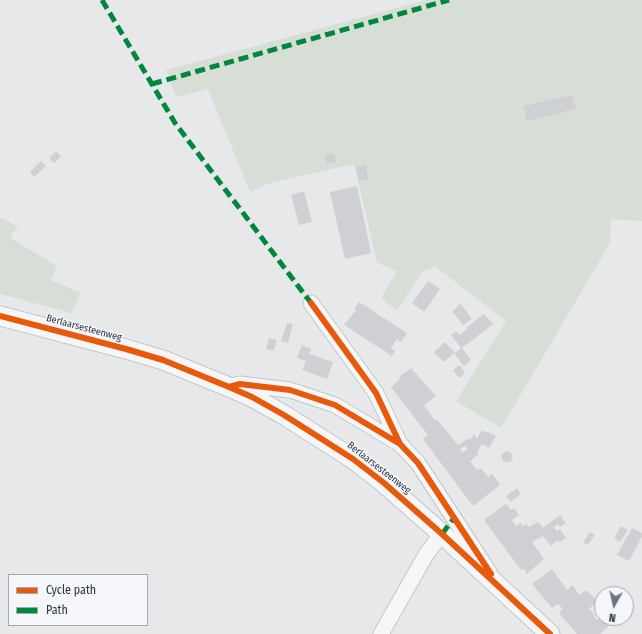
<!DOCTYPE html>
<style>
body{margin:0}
#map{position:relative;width:642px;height:634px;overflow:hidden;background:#e6e8ea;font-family:"Fira Sans Condensed",sans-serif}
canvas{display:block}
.legend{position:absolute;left:8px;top:574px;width:140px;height:52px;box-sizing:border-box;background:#f4f6f9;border:1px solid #a4a8b1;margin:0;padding:5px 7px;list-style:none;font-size:12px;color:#2b3445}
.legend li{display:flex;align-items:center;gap:8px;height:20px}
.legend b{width:20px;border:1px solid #a4a8b1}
.north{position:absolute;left:594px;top:586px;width:40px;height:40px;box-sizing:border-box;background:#f4f6f9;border:1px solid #a4a8b1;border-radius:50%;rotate:188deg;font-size:11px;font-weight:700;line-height:16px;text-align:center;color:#2b3445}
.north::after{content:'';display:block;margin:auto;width:14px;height:18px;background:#6c737f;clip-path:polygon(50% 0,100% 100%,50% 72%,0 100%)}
</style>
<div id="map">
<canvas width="642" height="634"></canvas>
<ul class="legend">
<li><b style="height:5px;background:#e8590c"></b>Cycle path</li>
<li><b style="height:5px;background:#00873e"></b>Path</li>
</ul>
<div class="north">N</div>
</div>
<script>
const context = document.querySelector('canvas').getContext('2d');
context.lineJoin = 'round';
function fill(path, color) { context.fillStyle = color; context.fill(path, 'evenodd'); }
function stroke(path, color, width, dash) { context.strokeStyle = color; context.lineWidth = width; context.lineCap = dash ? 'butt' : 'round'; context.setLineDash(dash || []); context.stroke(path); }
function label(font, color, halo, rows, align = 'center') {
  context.font = font + ' "Fira Sans Condensed",sans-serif'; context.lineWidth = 3; context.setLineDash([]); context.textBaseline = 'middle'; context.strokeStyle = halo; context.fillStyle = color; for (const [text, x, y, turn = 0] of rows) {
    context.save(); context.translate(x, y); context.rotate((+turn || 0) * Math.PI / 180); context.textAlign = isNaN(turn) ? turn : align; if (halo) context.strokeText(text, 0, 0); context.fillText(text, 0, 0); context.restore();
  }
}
fill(new Path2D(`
 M 426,0 L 642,0 L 642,221 L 611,219 L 610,243 L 501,428 L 456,401 L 506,321 L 435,266 L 422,272 L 397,311 L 381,298 L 397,271 L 377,262 L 354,164 L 270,183 L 250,192 L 208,89 L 176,97 L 166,70 Z
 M 0,217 L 17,226 L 10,238 L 57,266 L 51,280 L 80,293 L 72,313 L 0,294 Z`), '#d6ded6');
fill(new Path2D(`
 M 572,95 L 576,109 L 527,121 L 524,106 Z
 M 56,151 L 61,157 L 54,163 L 49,158 Z
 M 334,153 L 336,162 L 327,164 L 325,155 Z
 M 41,161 L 46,166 L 34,177 L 30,172 Z
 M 366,165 L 368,180 L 359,181 L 356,166 Z
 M 357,186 L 371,253 L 345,259 L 330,192 Z
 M 304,191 L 312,222 L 299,225 L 291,195 Z
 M 428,281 L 440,289 L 424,312 L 412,303 Z
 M 359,302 L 407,333 L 401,342 L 397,339 L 391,348 L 395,351 L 392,356 L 344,325 L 356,310 L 354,309 Z
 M 461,304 L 472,319 L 463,325 L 452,311 Z
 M 484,314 L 493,324 L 462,348 L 471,360 L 464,366 L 454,353 L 444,362 L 434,352 L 445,342 L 455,353 L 461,348 L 451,335 L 456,331 L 459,335 L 468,328 L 467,327 Z
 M 287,323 L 293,324 L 288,343 L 281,341 Z
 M 269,338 L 277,340 L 274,351 L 266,349 Z
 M 302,345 L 311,349 L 309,354 L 333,362 L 327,379 L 302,370 L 306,361 L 297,358 Z
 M 460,365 L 465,373 L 459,378 L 453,370 Z
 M 411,368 L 436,396 L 424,405 L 435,421 L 437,420 L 458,445 L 469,438 L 470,440 L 474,434 L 477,439 L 482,430 L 487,433 L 488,432 L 496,436 L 489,448 L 482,444 L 477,453 L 479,454 L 470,461 L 477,470 L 481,468 L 488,477 L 492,474 L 500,485 L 473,506 L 423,439 L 428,435 L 391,387 L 400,379 L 399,377 ZM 465,446 L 468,449 L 463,453 L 460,449 Z
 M501.5 457a5.5 5.5 0 1 1 11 0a5.5 5.5 0 1 1-11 0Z
 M 517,488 L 521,494 L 511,502 L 506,496 Z
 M 506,504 L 511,510 L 514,508 L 519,515 L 512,520 L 516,526 L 521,523 L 523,527 L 526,524 L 529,527 L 538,522 L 543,528 L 560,515 L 566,523 L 560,527 L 558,524 L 554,527 L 557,531 L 560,529 L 566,538 L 560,542 L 558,540 L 551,546 L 543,536 L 532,542 L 544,559 L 527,574 L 523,568 L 521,570 L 484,520 Z
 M 621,526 L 628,530 L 620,542 L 614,538 Z
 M 632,528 L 642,533 L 642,536 L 629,561 L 617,555 Z
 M 590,532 L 595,535 L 588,545 L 583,542 Z
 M 552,569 L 567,590 L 572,585 L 580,595 L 586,590 L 597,601 L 589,609 L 595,615 L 594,617 L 597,620 L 600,617 L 609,626 L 600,634 L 577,634 L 559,613 L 563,609 L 558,604 L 552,608 L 532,584 Z
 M 614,587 L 622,594 L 606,594 Z
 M 626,598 L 633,605 L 626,611 Z`), '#ced0d3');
const minor = new Path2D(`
 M 311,303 L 376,393 L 400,444
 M 229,387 L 240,384 L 290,390 L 335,405 L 400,444 L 418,463 L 489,572
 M 381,634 L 427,553 L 442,534`);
const tertiary = new Path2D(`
 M 0,316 L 126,349 L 163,360 L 229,387 L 252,397 L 284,415 L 353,459 L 384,483 L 442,534 L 550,634`);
stroke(minor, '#c4c6c8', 17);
stroke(tertiary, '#c4c6c8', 21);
stroke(minor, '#f5f6f7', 15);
stroke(tertiary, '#f5f6f7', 19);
stroke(new Path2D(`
 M 102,0 L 175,123 L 311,303
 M 152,84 L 449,0
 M 442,534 L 454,518`), '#00873e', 5, [10, 5]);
stroke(new Path2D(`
 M 311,303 L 376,393 L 400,444
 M 0,316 L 126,349 L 163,360 L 229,387 L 252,397 L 284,415 L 353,459 L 384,483 L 442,534 L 550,634
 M 229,387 L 240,384 L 290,390 L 335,405 L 400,444 L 418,463 L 491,574`), '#e8590c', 6);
label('10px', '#2b3445', '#f4f6f9', [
 ["Berlaarsesteenweg",84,328,15],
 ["Berlaarsesteenweg",379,468,38]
]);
</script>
